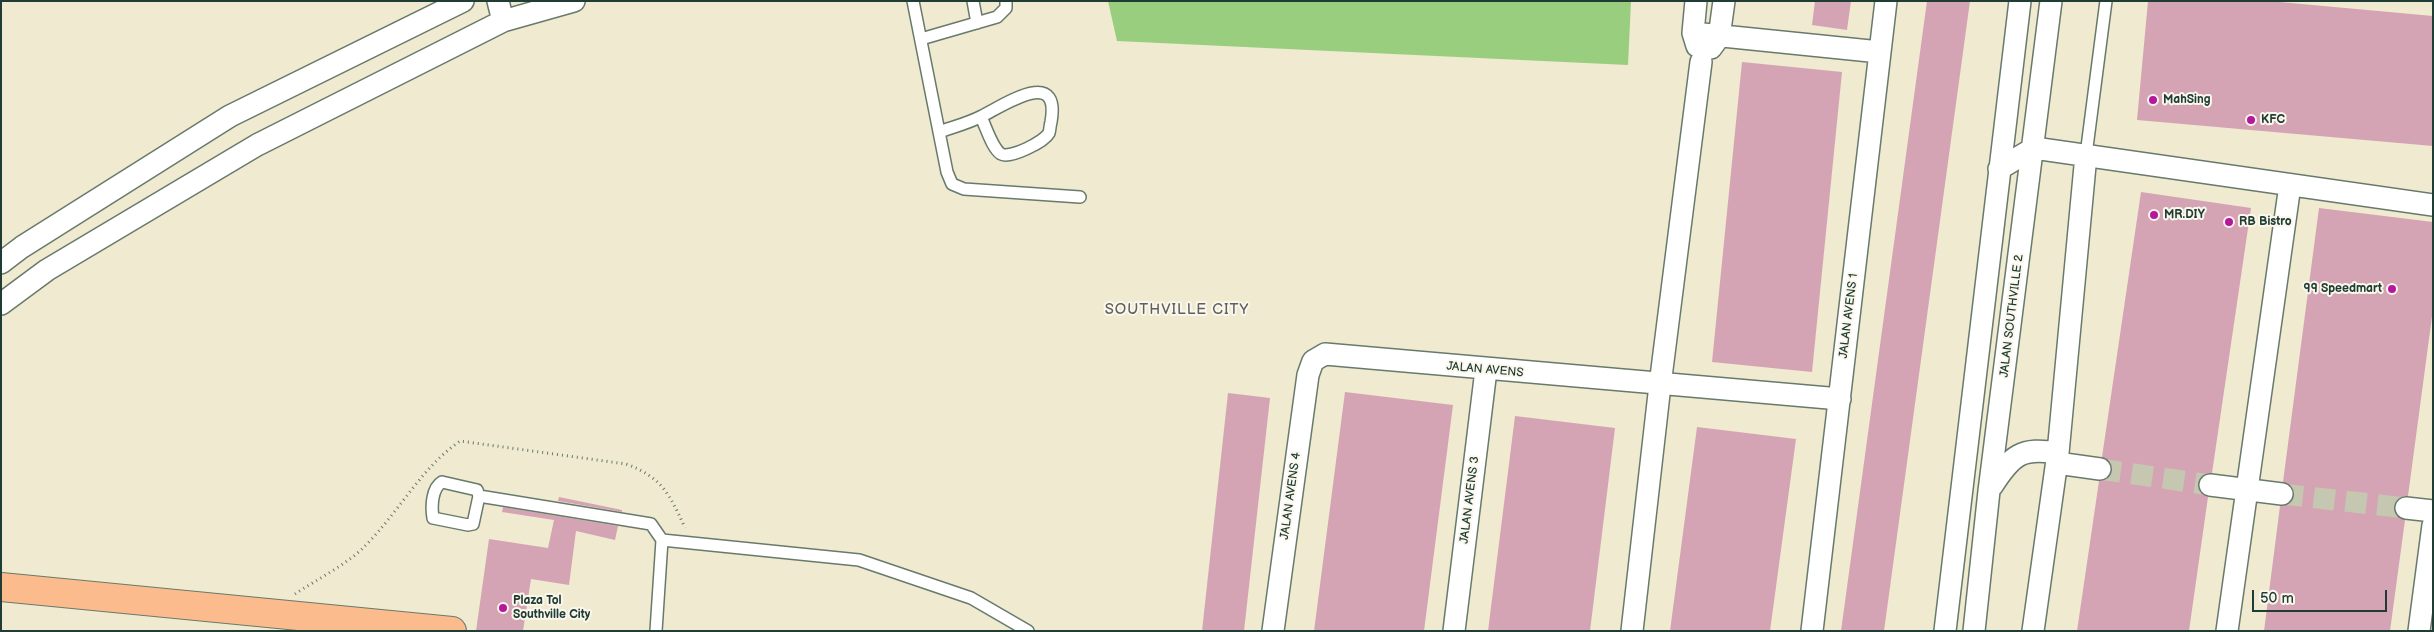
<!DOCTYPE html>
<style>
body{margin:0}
#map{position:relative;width:2434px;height:632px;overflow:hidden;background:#efead0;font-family:"Balsamiq Sans",sans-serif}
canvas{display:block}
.frame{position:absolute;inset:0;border:2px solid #1f3d34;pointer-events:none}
.scale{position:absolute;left:2252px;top:590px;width:135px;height:22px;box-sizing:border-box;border:2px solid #1f3d34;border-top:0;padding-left:6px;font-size:15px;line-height:18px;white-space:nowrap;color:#1f3d34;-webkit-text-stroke:4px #fbf7ec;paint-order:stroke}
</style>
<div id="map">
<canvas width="2434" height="632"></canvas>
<div class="frame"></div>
<div class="scale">50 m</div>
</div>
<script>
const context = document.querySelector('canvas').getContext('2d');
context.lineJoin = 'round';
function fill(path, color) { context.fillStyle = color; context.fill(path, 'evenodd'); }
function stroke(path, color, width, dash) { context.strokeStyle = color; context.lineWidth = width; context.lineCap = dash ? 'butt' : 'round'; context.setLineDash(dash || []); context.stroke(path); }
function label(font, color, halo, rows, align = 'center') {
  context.font = font + ' "Balsamiq Sans",sans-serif'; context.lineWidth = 4; context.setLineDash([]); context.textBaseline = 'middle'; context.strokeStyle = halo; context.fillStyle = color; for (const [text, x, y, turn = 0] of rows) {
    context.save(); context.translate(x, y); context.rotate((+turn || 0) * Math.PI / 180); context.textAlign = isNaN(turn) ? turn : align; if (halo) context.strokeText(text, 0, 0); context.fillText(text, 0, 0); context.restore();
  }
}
fill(new Path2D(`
 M 1108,1 L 1631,1 L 1628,65 L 1117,41 Z`), '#99ce7f');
fill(new Path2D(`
 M 1815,1 L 1851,1 L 1847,30 L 1812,25 Z
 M 1927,1 L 1970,1 L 1884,631 L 1841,631 Z
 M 2148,1 L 2269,1 L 2433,16 L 2433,146 L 2137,120 Z
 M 1742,62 L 1842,72 L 1812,372 L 1712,362 Z
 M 2141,192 L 2251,208 L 2212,473 L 2205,474 L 2198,483 L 2199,490 L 2208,497 L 2189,631 L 2077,631 L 2099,481 L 2105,480 L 2112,471 L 2111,464 L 2102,457 Z
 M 2319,208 L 2433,222 L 2433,309 L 2408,496 L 2401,497 L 2394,506 L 2395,513 L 2405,520 L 2390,631 L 2264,631 L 2280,506 L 2287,505 L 2294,496 L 2293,489 L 2283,482 Z
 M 1345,392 L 1453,405 L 1424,631 L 1314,631 Z
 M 1228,393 L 1270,398 L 1244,631 L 1202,631 Z
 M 1515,416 L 1615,428 L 1590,631 L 1488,631 Z
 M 1697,427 L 1796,439 L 1770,631 L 1670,631 Z
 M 559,497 L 622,510 L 622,512 L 558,501 Z
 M 503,507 L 618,526 L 615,540 L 576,531 L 569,585 L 531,579 L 523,631 L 476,631 L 489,539 L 548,548 L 554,520 L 502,512 Z`), '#d5a4b4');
stroke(new Path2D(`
 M 2100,469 L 2210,485
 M 2282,494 L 2406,508`), '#c5c7b1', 21, [21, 11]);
const service = new Path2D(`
 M 913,1 L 947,172 L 952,184 L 964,189 L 1080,197
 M 973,1 L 977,23
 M 921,39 L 997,17 L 1006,8 L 1006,1
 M 939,132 C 953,127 969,123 982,116 C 1004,105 1061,66 1051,122 C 1050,125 1050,130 1049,133 C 1044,142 1010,159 1001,154 C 992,148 986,127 981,117
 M 2086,155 L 2106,1
 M 442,482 L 477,490 L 479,496 L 473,524 L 468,525 L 433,518 C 431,506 432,488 442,482 Z
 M 479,496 L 651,524 L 662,540 L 656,631
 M 662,540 L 859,560 L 971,598 L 1028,631`);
const minor = new Path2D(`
 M 498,1 L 503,21
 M 1696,1 L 1693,33 L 1697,46
 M 1693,33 L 1880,52
 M 1711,48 L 1719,37 L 1724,1
 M 1999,169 L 2034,148 L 2433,205
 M 1,263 L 22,247 L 230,116 L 463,1
 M 1,304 L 47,270 L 257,145 L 503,21 L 574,1
 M 2057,463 L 2100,469
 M 2210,485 L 2282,494
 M 1992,486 C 2012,455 2021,447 2058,453
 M 2406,508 L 2433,511
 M 1273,631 L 1308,375 L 1313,361 L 1325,354 L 1840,399
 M 1454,631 L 1486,370
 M 1632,631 L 1660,385 L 1701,62
 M 1812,631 L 1886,1
 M 1945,631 L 2020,1
 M 1974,631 L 1989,491 L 2051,1
 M 2033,631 L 2058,453 L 2086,155
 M 2227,631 L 2290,185
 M 2419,631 L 2433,525`);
const motorway = new Path2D(`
 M 1,587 L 452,631`);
stroke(service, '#687a6b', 14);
stroke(minor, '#687a6b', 24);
stroke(motorway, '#687a6b', 30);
stroke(new Path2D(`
 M 295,594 C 316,580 349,563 365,546 C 399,512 421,468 460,441 L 626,464 C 662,477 670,495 685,528`), '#687a6b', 3, [1, 4]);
stroke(service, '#fff', 11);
stroke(minor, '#fff', 21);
stroke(motorway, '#fbbb8d', 28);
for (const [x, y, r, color] of [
 [2153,100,5,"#b5179e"],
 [2251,120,5,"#b5179e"],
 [2154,215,5,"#b5179e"],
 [2229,222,5,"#b5179e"],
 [2392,289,5,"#b5179e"],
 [503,608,5,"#b5179e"]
]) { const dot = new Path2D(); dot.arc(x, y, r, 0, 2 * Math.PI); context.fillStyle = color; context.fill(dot); stroke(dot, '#fbf7ec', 2); }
label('bold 12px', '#1f3d34', '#fbf7ec', [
 ["MahSing",2163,100],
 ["KFC",2261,120],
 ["MR.DIY",2164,215],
 ["RB Bistro",2239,222],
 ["99 Speedmart",2382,289,"right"],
 ["Plaza Tol",513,601],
 ["Southville City",513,615]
], 'left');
label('12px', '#1f3d34', '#fbf7ec', [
 ["JALAN AVENS 1",1849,316,-83],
 ["JALAN SOUTHVILLE 2",2012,316,-83],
 ["JALAN AVENS",1485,370,5],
 ["JALAN AVENS 4",1291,496,-82],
 ["JALAN AVENS 3",1470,500,-83]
]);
context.letterSpacing = '1px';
label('15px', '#5f6161', '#fbf7ec', [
 ["SOUTHVILLE CITY",1177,310]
]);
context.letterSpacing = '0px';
</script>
